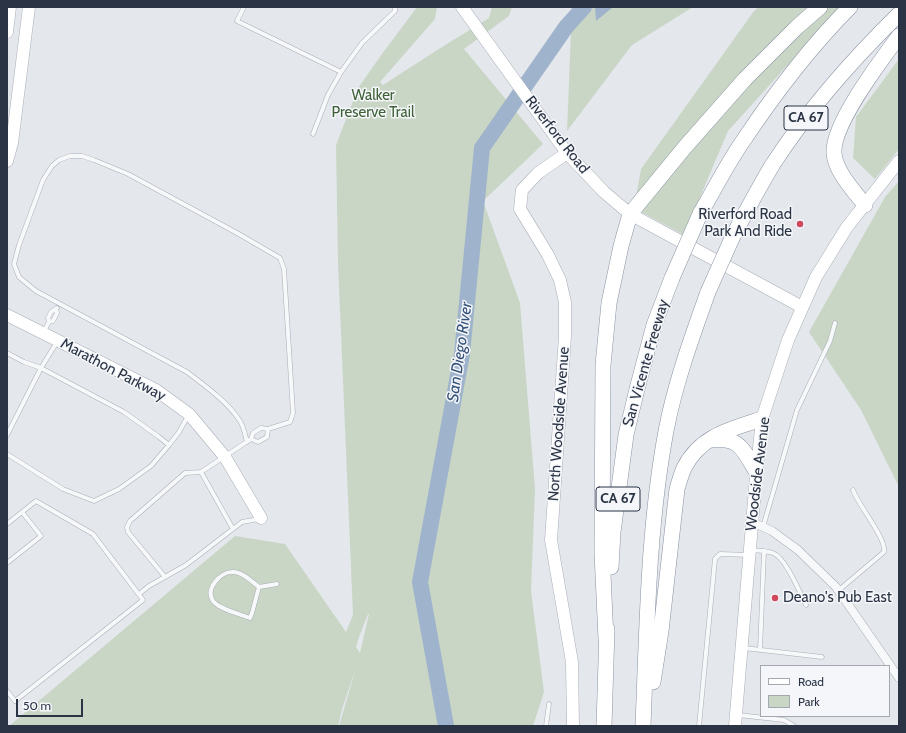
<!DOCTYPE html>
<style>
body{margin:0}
#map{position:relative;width:906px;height:733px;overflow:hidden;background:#e4e7ec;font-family:Cabin,sans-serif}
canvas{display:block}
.frame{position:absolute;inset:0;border:8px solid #2b3445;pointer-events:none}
.legend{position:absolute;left:760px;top:665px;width:130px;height:52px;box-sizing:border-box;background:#f4f6f9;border:1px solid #a4a8b1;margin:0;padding:5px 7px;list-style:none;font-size:12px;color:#2b3445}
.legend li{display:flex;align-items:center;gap:8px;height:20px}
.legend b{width:20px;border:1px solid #a4a8b1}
.scale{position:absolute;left:16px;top:699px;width:67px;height:18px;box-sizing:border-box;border:2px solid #2b3445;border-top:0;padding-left:5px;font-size:12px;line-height:14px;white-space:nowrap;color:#2b3445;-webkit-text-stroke:3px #f4f6f9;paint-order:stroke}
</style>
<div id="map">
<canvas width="906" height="733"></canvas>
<div class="frame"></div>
<ul class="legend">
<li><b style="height:5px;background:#fff"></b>Road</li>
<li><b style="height:11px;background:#c9d6c5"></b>Park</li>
</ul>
<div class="scale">50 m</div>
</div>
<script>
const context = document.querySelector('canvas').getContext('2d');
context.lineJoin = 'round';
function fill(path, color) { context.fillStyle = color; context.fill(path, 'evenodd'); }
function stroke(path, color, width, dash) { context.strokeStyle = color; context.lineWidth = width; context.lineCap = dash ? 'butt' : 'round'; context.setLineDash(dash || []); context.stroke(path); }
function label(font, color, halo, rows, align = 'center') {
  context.font = font + ' Cabin,sans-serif'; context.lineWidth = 3; context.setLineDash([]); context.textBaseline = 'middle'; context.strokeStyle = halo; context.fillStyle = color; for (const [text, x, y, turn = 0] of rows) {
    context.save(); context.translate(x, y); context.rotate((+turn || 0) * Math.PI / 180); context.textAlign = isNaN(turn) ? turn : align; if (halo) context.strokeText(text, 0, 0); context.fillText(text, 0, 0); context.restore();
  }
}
fill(new Path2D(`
 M 417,7 L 437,7 L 435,19 L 380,82 L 383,85 L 442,47 L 489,18 L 492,7 L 512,7 L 509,16 L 464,49 L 543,144 L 483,201 L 520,303 L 535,489 L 531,591 L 544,692 L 533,726 L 339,726 L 356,668 L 342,709 L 338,726 L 9,726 L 235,536 L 285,544 L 346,632 L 353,615 L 338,263 L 336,145 L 358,88 L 382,54 ZM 368,614 L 369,614 L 360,653 L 356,647 L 359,637 Z
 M 572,7 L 693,7 L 632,45 L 567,131 Z
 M 759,7 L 840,7 L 728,131 L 684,235 L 634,208 L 641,169 L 754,11 Z
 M 899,59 L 899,149 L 875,179 L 853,158 L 856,117 Z
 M 899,181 L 899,487 L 861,410 L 809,332 L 885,197 Z`), '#c9d6c5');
fill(new Path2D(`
 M 595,7 L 613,7 L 596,21 Z`), '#9fb4cc');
stroke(new Path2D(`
 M 446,726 L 420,582 L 462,354 L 482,148 L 566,27 L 584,7`), '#9fb4cc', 16);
const lane = new Path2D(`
 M 244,7 L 237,21 L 341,72 L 362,43 L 395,11 L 395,7
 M 313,134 L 328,95 L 341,72
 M 49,322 L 48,318 L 51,312 L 57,308
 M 44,331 L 49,322 L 53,321 L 57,313 L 56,309
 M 57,342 L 41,368 L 124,412 L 159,437 L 169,445 L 179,432 L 188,416
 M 7,353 L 24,362 L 41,368 L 7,435
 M 251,439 L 258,442 L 267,437 L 268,429
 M 7,454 L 63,489 L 94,501 L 119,489 L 151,466 L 169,445
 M 201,472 L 233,529
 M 7,524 L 36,501 L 93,534 L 143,600 L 15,701 L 7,691
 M 763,527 L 797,410 L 830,341 L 835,323
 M 751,550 L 764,551 L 760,650
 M 764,551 C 767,552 771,552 773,553 C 786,558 800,593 806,605
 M 7,563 L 41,536 L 22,512
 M 165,577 L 128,532 L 127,527 L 130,521 L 185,473 L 201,472 L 251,439 L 253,433 L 261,428 L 268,429 L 290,422 L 293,413 L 284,269 L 280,258 L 237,233 L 128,174 L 94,160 L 82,156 L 70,156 L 59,160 L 52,166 L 43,180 L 19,245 L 14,264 L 19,277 L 36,291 L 187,372 C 205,386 227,401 240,421 C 244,427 245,435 247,442
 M 259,587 L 252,613 L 250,618 C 240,614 219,609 213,601 C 205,589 220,572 232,572 C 242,571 252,582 259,587 L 277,584
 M 839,590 L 884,552 C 887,539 858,505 853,490
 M 139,594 L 149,586 L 186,565 L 242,522 L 259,519
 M 744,648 L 822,657
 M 738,715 L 784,720 L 794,726
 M 546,726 L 549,704
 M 699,726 L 715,559 L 720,554 L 749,555`);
const street = new Path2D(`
 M 752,522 L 772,531 L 798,550 L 836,587 L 899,678`);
const secondary = new Path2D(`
 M 462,7 L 567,153 L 604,192 L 630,214 L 802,307
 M 7,32 L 10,7
 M 567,153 L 538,173 L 522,190 L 520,209 L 548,255 L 560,280 L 565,302 L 565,336 L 551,540 L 572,662 L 573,726
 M 7,161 L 12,143 L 29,7
 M 7,315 L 156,390 L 189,414 L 225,457 L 261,518
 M 735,726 L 756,477 L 762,419 L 788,340 L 816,277 L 847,227 L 899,161`);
const highway = new Path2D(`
 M 865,205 C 854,191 835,171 834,153 C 832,124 882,59 899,36
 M 700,214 C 714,190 727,164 743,141 C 775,93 810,47 850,7
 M 733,236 C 746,212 759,187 773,164 C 808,110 853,59 899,14
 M 710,440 C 740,437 742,448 756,471
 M 611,567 L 613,532 L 626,435 L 637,389 L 654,325 L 672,278
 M 606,639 L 602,553 L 603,365 L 609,303 L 621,246 L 630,214 L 685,147 L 745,79 L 797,27 L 820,7
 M 653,682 L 661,631 L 677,489 C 679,482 681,475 684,468 C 700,436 731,429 762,419
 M 604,726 L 607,629
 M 643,726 C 647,627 648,528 666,431 C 675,383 692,337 708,292`);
stroke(lane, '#a9aeb7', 5);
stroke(street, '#a9aeb7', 9);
stroke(secondary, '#a9aeb7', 13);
stroke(highway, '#8b94a3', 16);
stroke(lane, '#f7f8fa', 4);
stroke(street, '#f7f8fa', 8);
stroke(secondary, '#fff', 12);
stroke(highway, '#fff', 15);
const highwayBridge = new Path2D(`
 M 672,278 L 700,214
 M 708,292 L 733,236`);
stroke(highwayBridge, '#8b94a3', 16, []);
stroke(highwayBridge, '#fff', 15);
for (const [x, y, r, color] of [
 [800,224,4,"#d1495b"],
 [775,598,4,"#d1495b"]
]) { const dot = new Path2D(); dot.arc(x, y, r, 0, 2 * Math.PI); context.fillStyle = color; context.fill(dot); stroke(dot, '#f4f6f9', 1.5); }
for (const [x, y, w] of [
 [806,118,44],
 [618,499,44]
]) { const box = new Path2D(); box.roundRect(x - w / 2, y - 12, w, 24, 3); context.fillStyle = '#f4f6f9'; context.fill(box); stroke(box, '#2b3445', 1); }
label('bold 14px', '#2b3445', null, [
 ["CA 67",806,118],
 ["CA 67",618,499]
]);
label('15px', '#3f6138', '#f4f6f9', [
 ["Walker",373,96],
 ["Preserve Trail",373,113]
]);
label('15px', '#2b3445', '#f4f6f9', [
 ["Riverford Road",557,135,52],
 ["San Vicente Freeway",646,363,-74],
 ["Marathon Parkway",113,370,28],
 ["North Woodside Avenue",559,424,-86],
 ["Woodside Avenue",758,474,-83]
]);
label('15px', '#2b3445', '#f4f6f9', [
 ["Riverford Road",792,215],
 ["Park And Ride",792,232],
 ["Deano's Pub East",783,598,"left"]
], 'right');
label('italic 16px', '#34527a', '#f4f6f9', [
 ["San Diego River",460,352,-82]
]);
</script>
